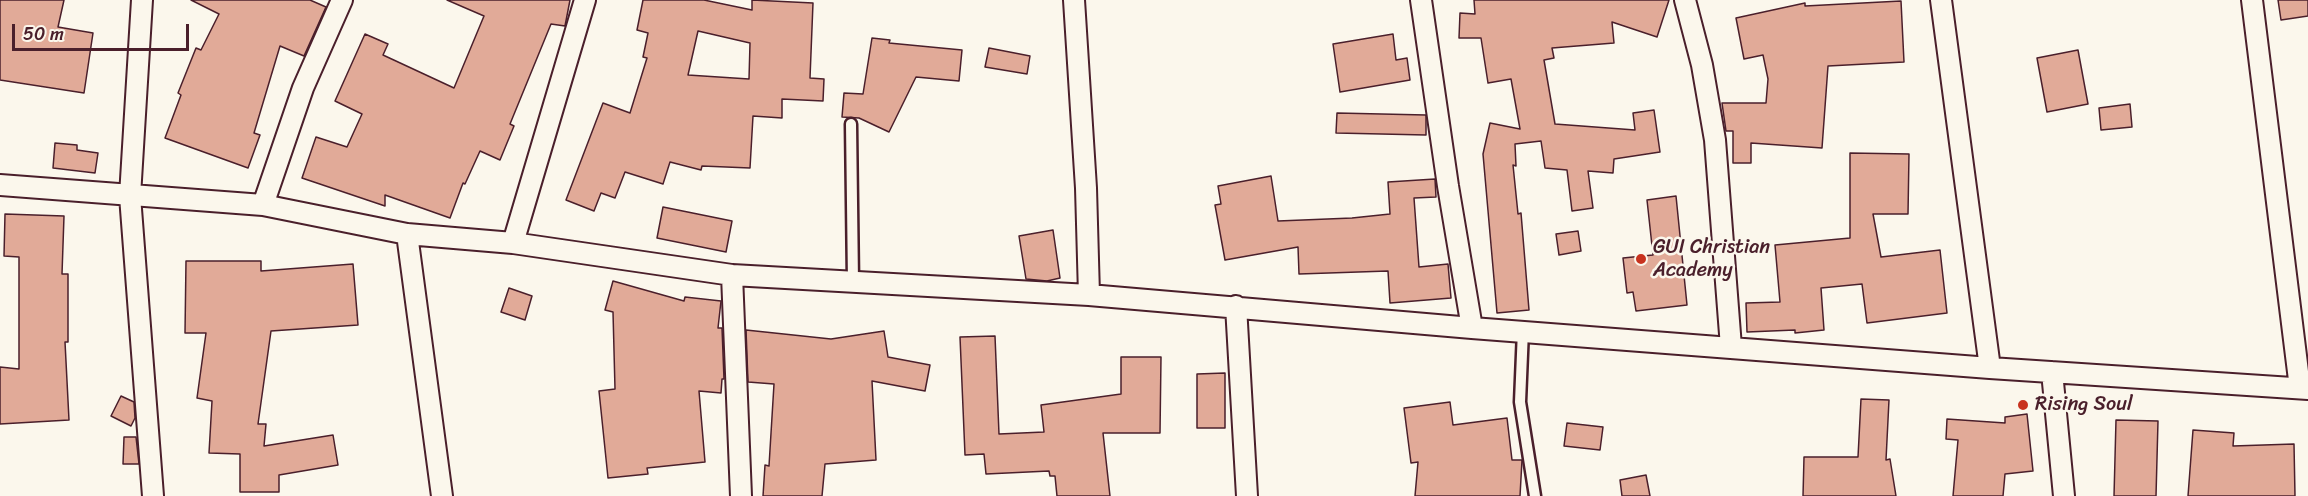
<!DOCTYPE html>
<style>
body{margin:0}
#map{position:relative;width:2308px;height:496px;overflow:hidden;background:#fbf7ec;font-family:Sriracha,sans-serif}
canvas{display:block}
.scale{position:absolute;left:12px;top:24px;width:177px;height:27px;box-sizing:border-box;border:3px solid #4a1f2b;border-top:0;padding-left:8px;font-size:18px;line-height:21px;white-space:nowrap;color:#4a1f2b;-webkit-text-stroke:4px #fbf7ec;paint-order:stroke}
</style>
<div id="map">
<canvas width="2308" height="496"></canvas>
<div class="scale">50 m</div>
</div>
<script>
const context = document.querySelector('canvas').getContext('2d');
context.lineJoin = 'round';
function fill(path, color) { context.fillStyle = color; context.fill(path, 'evenodd'); }
function stroke(path, color, width, dash) { context.strokeStyle = color; context.lineWidth = width; context.lineCap = dash ? 'butt' : 'round'; context.setLineDash(dash || []); context.stroke(path); }
function label(font, color, halo, rows, align = 'center') {
  context.font = font + ' Sriracha,sans-serif'; context.lineWidth = 5; context.setLineDash([]); context.textBaseline = 'middle'; context.strokeStyle = halo; context.fillStyle = color; for (const [text, x, y, turn = 0] of rows) {
    context.save(); context.translate(x, y); context.rotate((+turn || 0) * Math.PI / 180); context.textAlign = isNaN(turn) ? turn : align; if (halo) context.strokeText(text, 0, 0); context.fillText(text, 0, 0); context.restore();
  }
}
const building = new Path2D(`
 M 0,0 L 64,0 L 58,27 L 93,33 L 84,93 L 0,80 Z
 M 191,0 L 310,0 L 326,7 L 304,56 L 280,46 L 254,133 L 260,135 L 248,168 L 165,138 L 181,95 L 178,93 L 196,48 L 201,50 L 219,14 Z
 M 447,0 L 570,0 L 565,26 L 551,24 L 510,124 L 514,126 L 500,160 L 480,151 L 465,184 L 463,183 L 450,218 L 385,195 L 385,206 L 302,178 L 316,137 L 347,147 L 362,114 L 335,101 L 365,34 L 388,44 L 383,55 L 454,88 L 484,16 Z
 M 643,0 L 704,0 L 752,10 L 752,0 L 813,3 L 810,78 L 824,79 L 823,101 L 782,99 L 782,118 L 753,116 L 750,168 L 702,166 L 701,170 L 670,162 L 663,184 L 625,172 L 615,198 L 601,193 L 594,211 L 566,200 L 603,103 L 630,113 L 647,58 L 643,57 L 648,33 L 637,30 ZM 698,31 L 750,43 L 749,79 L 688,75 Z
 M 1474,0 L 1669,0 L 1657,37 L 1612,22 L 1614,43 L 1552,48 L 1554,58 L 1544,60 L 1555,124 L 1635,130 L 1633,113 L 1654,110 L 1660,152 L 1614,159 L 1613,173 L 1588,171 L 1593,208 L 1572,211 L 1567,170 L 1545,168 L 1541,141 L 1515,144 L 1516,166 L 1513,165 L 1518,214 L 1521,213 L 1529,310 L 1497,313 L 1483,154 L 1490,123 L 1520,129 L 1511,79 L 1488,83 L 1481,38 L 1459,38 L 1460,13 L 1475,14 Z
 M 2278,0 L 2308,0 L 2308,16 L 2281,20 Z
 M 1901,1 L 1904,62 L 1828,66 L 1822,148 L 1751,143 L 1751,163 L 1733,163 L 1733,131 L 1726,131 L 1722,103 L 1766,103 L 1768,79 L 1763,55 L 1744,59 L 1736,18 L 1805,3 L 1805,6 Z
 M 1393,34 L 1396,60 L 1407,58 L 1410,80 L 1340,92 L 1333,44 Z
 M 872,38 L 890,40 L 889,43 L 962,50 L 959,81 L 916,77 L 889,132 L 859,118 L 842,117 L 844,93 L 863,94 Z
 M 989,48 L 1030,56 L 1027,74 L 985,67 Z
 M 2078,50 L 2088,104 L 2047,112 L 2037,58 Z
 M 2130,104 L 2132,127 L 2101,130 L 2099,108 Z
 M 1337,113 L 1426,115 L 1426,135 L 1336,133 Z
 M 55,143 L 77,145 L 77,150 L 98,153 L 95,173 L 53,168 Z
 M 1850,153 L 1909,154 L 1908,214 L 1873,214 L 1881,257 L 1940,250 L 1947,313 L 1867,323 L 1862,284 L 1821,288 L 1824,330 L 1795,333 L 1795,330 L 1747,332 L 1746,303 L 1780,302 L 1775,245 L 1850,238 Z
 M 1271,176 L 1278,221 L 1352,218 L 1390,214 L 1388,182 L 1435,179 L 1436,197 L 1414,198 L 1419,267 L 1448,264 L 1451,298 L 1390,303 L 1388,271 L 1299,274 L 1298,247 L 1225,260 L 1215,205 L 1221,204 L 1218,186 Z
 M 1676,196 L 1687,305 L 1636,311 L 1633,292 L 1627,293 L 1623,258 L 1653,255 L 1647,200 Z
 M 663,207 L 732,221 L 726,252 L 657,238 Z
 M 5,214 L 64,216 L 62,274 L 68,274 L 68,342 L 65,342 L 69,420 L 0,424 L 0,367 L 19,369 L 19,257 L 4,256 Z
 M 1053,230 L 1060,278 L 1047,281 L 1026,279 L 1019,236 Z
 M 1578,231 L 1581,251 L 1559,255 L 1556,234 Z
 M 186,261 L 261,261 L 261,271 L 353,264 L 358,325 L 271,331 L 258,424 L 266,424 L 264,446 L 333,435 L 338,465 L 279,475 L 279,492 L 240,492 L 240,454 L 209,453 L 212,401 L 197,398 L 206,333 L 185,333 Z
 M 613,281 L 684,301 L 685,297 L 721,301 L 718,328 L 722,328 L 724,379 L 722,379 L 721,393 L 699,391 L 705,462 L 647,468 L 648,474 L 608,478 L 599,391 L 615,389 L 613,312 L 605,310 Z
 M 509,288 L 532,296 L 525,320 L 501,312 Z
 M 746,330 L 831,339 L 884,331 L 888,357 L 930,365 L 925,391 L 872,381 L 876,460 L 825,464 L 822,496 L 763,496 L 765,465 L 769,466 L 774,384 L 748,382 Z
 M 995,336 L 999,434 L 1044,432 L 1041,405 L 1121,394 L 1121,357 L 1161,357 L 1160,433 L 1103,433 L 1110,496 L 1057,496 L 1055,476 L 1050,476 L 1049,471 L 986,474 L 984,454 L 965,455 L 960,337 Z
 M 1225,373 L 1225,428 L 1197,428 L 1197,374 Z
 M 121,396 L 134,402 L 135,418 L 131,426 L 111,416 Z
 M 1861,399 L 1889,400 L 1886,460 L 1890,459 L 1896,496 L 1803,496 L 1804,457 L 1858,457 Z
 M 1450,402 L 1453,425 L 1507,418 L 1512,460 L 1522,460 L 1520,496 L 1415,496 L 1418,462 L 1411,463 L 1404,408 Z
 M 2027,414 L 2033,471 L 2005,474 L 2003,496 L 1953,496 L 1958,440 L 1946,439 L 1947,419 L 2005,423 L 2005,417 Z
 M 2116,420 L 2158,421 L 2156,496 L 2114,496 Z
 M 1567,423 L 1603,427 L 1600,450 L 1564,446 Z
 M 2193,430 L 2234,433 L 2233,446 L 2294,444 L 2295,496 L 2188,496 Z
 M 124,437 L 136,437 L 139,464 L 123,464 Z
 M 1646,475 L 1650,496 L 1622,496 L 1620,480 Z`);
fill(building, '#e1aa98');
stroke(building, '#4a1f2b', 1.5);
const lane = new Path2D(`
 M 851,124 L 853,282
 M 1523,330 L 1520,402 L 1535,496`);
const street = new Path2D(`
 M 142,0 L 130,196 L 153,496
 M 1074,0 L 1086,188 L 1089,295
 M 1421,0 L 1448,186 L 1472,328
 M 1685,0 L 1702,65 L 1715,140 L 1731,347
 M 1941,0 L 1990,368
 M 2252,0 L 2300,388
 M 0,185 L 263,205 L 407,234 L 513,243 L 732,275 L 1089,295 L 1472,328 L 1990,368 L 2308,389
 M 263,205 L 303,88 L 342,0
 M 407,234 L 442,496
 M 513,243 L 585,0
 M 732,275 L 741,496
 M 1236,306 L 1247,496
 M 2052,372 L 2064,496`);
stroke(lane, '#4a1f2b', 15);
stroke(street, '#4a1f2b', 24);
stroke(lane, '#fbf7ec', 10);
stroke(street, '#fbf7ec', 20);
for (const [x, y, r, color] of [
 [1641,259,6,"#c8321e"],
 [2023,405,6,"#c8321e"]
]) { const dot = new Path2D(); dot.arc(x, y, r, 0, 2 * Math.PI); context.fillStyle = color; context.fill(dot); stroke(dot, '#fbf7ec', 2); }
label('20px', '#4a1f2b', '#fbf7ec', [
 ["GUI Christian",1653,248],
 ["Academy",1653,271],
 ["Rising Soul",2035,405]
], 'left');
</script>
